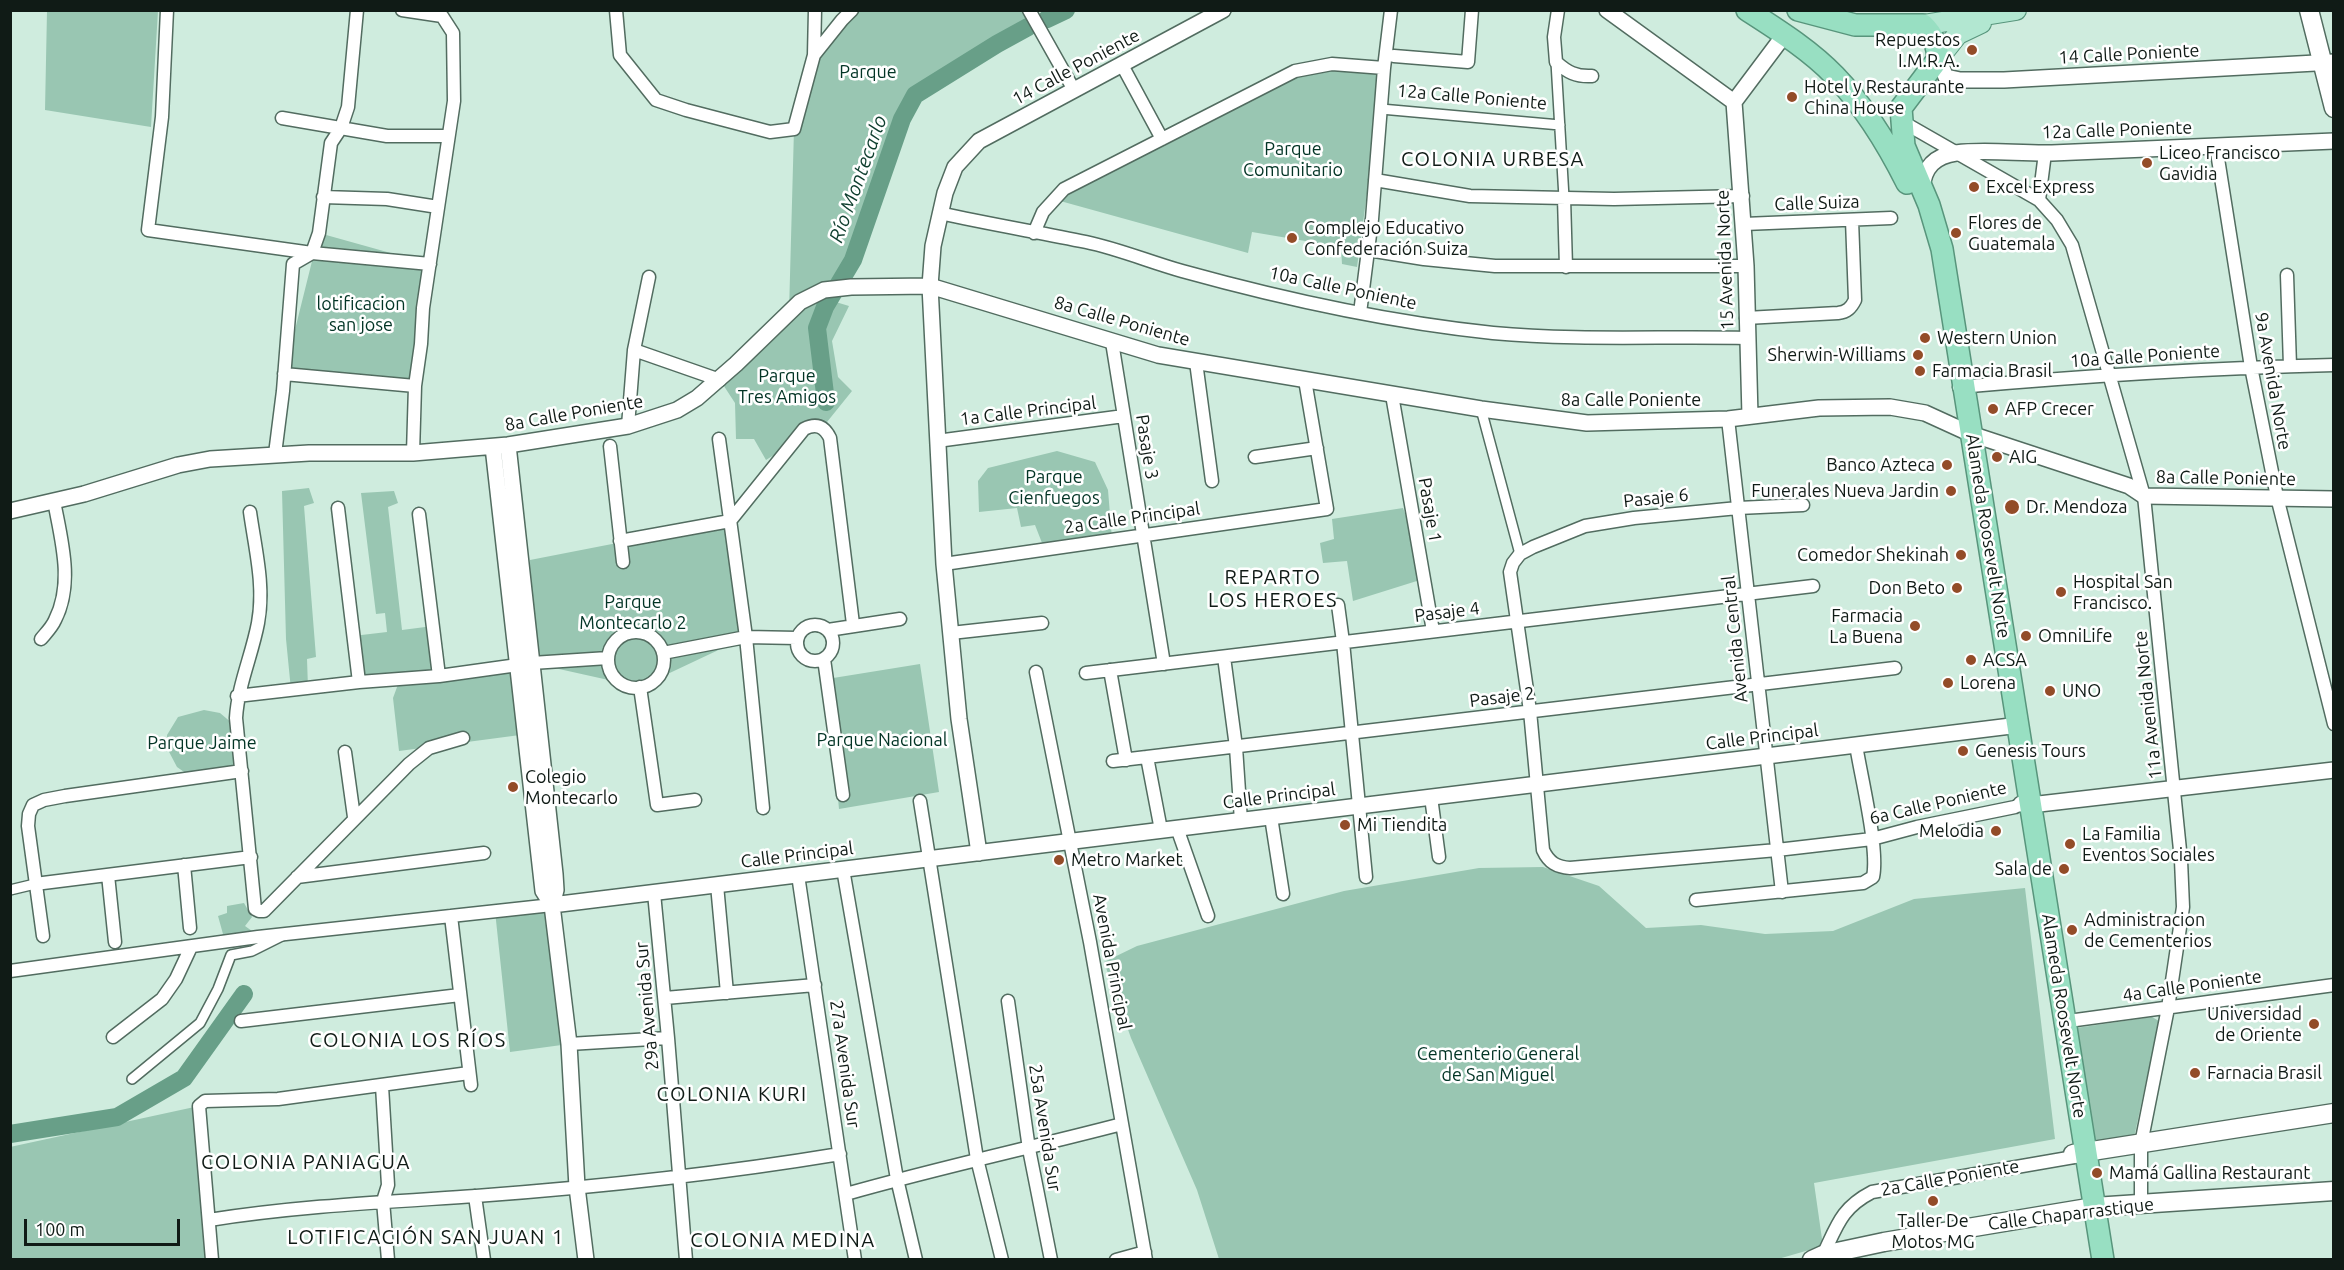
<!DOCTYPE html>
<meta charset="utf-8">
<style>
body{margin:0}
#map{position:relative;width:2344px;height:1270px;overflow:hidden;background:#cfecde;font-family:Ubuntu,sans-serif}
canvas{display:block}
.frame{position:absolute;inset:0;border:12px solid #101b16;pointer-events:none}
.scale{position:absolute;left:24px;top:1219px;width:156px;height:27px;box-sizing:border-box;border:3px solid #101b16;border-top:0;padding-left:8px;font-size:18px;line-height:21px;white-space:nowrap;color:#101b16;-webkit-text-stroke:4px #fff;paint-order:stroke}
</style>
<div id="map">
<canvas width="2344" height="1270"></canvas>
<div class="frame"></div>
<div class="scale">100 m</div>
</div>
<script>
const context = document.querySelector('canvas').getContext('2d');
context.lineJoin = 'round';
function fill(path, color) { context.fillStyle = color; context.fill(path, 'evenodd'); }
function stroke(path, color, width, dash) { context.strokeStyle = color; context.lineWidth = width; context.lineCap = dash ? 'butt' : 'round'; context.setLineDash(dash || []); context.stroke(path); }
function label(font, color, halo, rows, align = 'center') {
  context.font = font + ' Ubuntu,sans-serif'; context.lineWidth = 5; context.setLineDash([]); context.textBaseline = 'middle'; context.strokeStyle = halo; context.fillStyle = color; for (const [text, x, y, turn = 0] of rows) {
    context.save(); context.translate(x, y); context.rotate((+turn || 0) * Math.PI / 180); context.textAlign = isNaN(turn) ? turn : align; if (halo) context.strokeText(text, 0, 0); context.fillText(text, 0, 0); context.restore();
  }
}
fill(new Path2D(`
 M 47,11 L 158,11 L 151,127 L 45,110 Z
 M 854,11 L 1024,11 L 1028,27 L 915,95 L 853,260 L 816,296 L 849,306 L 832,341 L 838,377 L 852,391 L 827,422 L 766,460 L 754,439 L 736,439 L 735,403 L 720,380 L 789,312 L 794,129 L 822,44 Z
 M 1384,68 L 1357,267 L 1342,264 L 1341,247 L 1252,232 L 1248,253 L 1053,199 L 1295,71 Z
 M 319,233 L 430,264 L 415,386 L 284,374 Z
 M 1057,451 L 1095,462 L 1108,490 L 1112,539 L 1044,548 L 1035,525 L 1021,527 L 1017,508 L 979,512 L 978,481 L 988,468 Z
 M 309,488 L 314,503 L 304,506 L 316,657 L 307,659 L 308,688 L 291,690 L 286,639 L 282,491 Z
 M 394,491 L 398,503 L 388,507 L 402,630 L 433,626 L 432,675 L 519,665 L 520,735 L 399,751 L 393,698 L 400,679 L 359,682 L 353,636 L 387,632 L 385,613 L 376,614 L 361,493 Z
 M 1403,508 L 1412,532 L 1420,580 L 1353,601 L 1347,561 L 1323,563 L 1320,543 L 1334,539 L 1332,519 Z
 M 730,521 L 746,637 L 640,687 L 532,663 L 530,560 Z
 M 920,664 L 939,792 L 839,809 L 827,679 Z
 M 204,710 L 220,713 L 233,724 L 235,766 L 230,769 L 187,774 L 177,767 L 167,748 L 167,735 L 178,717 Z
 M 1543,867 L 1599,886 L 1646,928 L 1701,925 L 1765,934 L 1833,931 L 1914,899 L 2025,888 L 2055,1139 L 1814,1183 L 1823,1246 L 1778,1259 L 1219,1259 L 1197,1190 L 1131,1038 L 1104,962 L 1137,946 L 1344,891 L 1479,868 Z
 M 244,903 L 252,917 L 245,926 L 252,931 L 253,938 L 212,944 L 223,934 L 218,916 L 227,913 L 227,906 Z
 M 546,906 L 569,1044 L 510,1052 L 495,911 Z
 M 2152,1017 L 2159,1021 L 2135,1133 L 2131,1139 L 2096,1144 L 2088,1138 L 2076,1028 Z
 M 199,1106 L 209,1259 L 11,1259 L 10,1147 Z`), '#99c6b2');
stroke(new Path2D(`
 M 1047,19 L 1066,10
 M 826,402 L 817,328 L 825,307 L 853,260 L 902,119 L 915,95 L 997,44 L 1028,27
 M 10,1134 L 117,1117 L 184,1078 L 244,994`), '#689f88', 18);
const pedestrian = new Path2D(`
 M 1556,62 L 1564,198
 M 1381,109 L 1560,125
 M 1481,409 L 1520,554
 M 10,890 L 35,884
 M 132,1079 L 200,1023 L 218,989 L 231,955 L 252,951 L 282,936`);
const minor = new Path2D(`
 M 167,10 L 162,117 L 148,230 L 312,253 L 430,264
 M 402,10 L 442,16 L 453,33 L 454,101 L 423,308 L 421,344 L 415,386 L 413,453
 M 616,10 L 620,55 L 656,100 L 686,110 L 770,132 L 794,129 L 814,55 L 842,20 L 852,10
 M 1029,10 L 1074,90
 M 1558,10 L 1554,37 L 1556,62 C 1567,72 1576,77 1592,76
 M 814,55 L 815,10
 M 1394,56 L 1468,62 L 1472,10
 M 1122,65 L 1162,139
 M 282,118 L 387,136 L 448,136
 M 1901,121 L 2039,200 L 2057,220 L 2072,245 L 2144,496 L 2181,860 L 2183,907 L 2168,1008 L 2141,1144 L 2141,1204
 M 2216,146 L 2251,367 L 2277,497 L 2334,724
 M 1375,180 L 1470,196 L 1614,199 L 1743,196
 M 323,197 L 387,199 L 438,207
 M 1564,198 L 1566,267
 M 2039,200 L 2045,153
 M 940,213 C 988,224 1038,232 1086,242 C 1119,249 1150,262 1182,271 C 1283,299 1388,322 1493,333 C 1578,341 1662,336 1747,338
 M 1744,224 L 1891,218
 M 1034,233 L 1043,212 L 1064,189 L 1295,71 L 1332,64 L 1384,68
 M 1368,250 L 1424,259 L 1495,266 L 1746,266
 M 2287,275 L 2290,366
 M 1360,313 L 1372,219 L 1384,68 L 1391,10
 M 1746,318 L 1838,313 C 1847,312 1851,308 1855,300 L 1852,220
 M 1112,342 L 1164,664
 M 634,350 L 720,380
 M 1196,362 L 1212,481
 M 284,374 L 415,386
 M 1959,387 C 2084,376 2209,368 2334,365
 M 1392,395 L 1433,631
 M 1728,419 L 1782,892
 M 628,426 L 634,350 L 649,277
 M 719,439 L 746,637 L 763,808
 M 937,441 L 1124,416
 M 610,446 L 623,562
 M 275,454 L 283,391 L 293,264 L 312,253 L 319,233 L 331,143 L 341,128 L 348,107 L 357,10
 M 1255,457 L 1317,448
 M 1803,505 L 1738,508 L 1634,518 L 1585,526 L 1533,547 L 1520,554 L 1513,563 L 1510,572 L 1530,711 L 1543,850 C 1549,863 1557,867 1570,868 L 1777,850 L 1872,839 L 1917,827 L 2015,807 L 2021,804
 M 338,508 L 359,682
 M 250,512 C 255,548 265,586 258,623 C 252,655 238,685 236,718 L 255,909 L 259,911 L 264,911 L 409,764 L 429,748 L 463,738
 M 419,514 L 439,676
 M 620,541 L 730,521 L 804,429 C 816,423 824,426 830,438 L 853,624
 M 944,564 L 1327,509 L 1305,380
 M 1338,605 L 1343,642 L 1366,877
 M797 643a18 18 0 1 1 36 0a18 18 0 1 1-36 0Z
 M 828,630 L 900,619
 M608 660a28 28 0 1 1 56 0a28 28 0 1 1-56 0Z
 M 951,633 L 1042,623
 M 41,639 C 46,633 52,627 55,620 C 74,583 61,539 54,501
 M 663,653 L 746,637 L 797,638
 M 1224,657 L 1236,747 L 1241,821
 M 824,659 L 843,795
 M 1110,670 L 1126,760
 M 1036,672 L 1090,942 L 1146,1260
 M 1086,673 L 1813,586
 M 640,687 L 657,805 L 695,800
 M 237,696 L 359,682 L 439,676 L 532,663 L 608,658
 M 345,752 L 354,817
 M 1147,757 L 1161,830
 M 1113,761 L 1895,668
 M 1431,797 L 1439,857
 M 920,801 L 977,1159 L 1002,1260
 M 1271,817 L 1283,894
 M 1177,828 L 1208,916
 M 184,865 L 190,928
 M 843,869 L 897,1179 L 916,1260
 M 108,875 L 115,942
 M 798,875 L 855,1260
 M 297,877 L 484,853
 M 35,884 L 251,857
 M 717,885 L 727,993
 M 654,893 L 668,1038 L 686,1260
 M 1696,900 L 1863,883 L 1873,877 C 1879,849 1861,777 1856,745
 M 451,916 L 471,1085
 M 43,936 L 28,826 L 29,814 L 33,805 L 44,800 L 65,796 L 242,771
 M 10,971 L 258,937 L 552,905
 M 665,998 L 815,985
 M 1008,1001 L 1029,1149 L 1051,1260
 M 241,1021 L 460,995
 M 2061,1022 L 2334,985
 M 113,1037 L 162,999 L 176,979 L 191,947
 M 569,1044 L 668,1038
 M 382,1086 L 388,1185 L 383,1201 L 388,1260
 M 846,1194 C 937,1168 1030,1148 1122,1124
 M 475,1196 L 484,1260
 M 209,1220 C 298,1206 387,1202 476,1196 C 598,1187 719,1174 840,1154
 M 1823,1255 C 1837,1226 1841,1208 1872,1192 L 2074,1157
 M 212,1260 L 199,1106 L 205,1101 L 278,1099 L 469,1073
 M 1116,1260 L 1145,1252`);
const tertiary = new Path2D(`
 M 1607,10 L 1734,102
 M 1938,59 L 1946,77 L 1960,80 L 2004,80 L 2334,62
 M 1734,102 L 1746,266 L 1750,416
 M 1734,102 L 1785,34
 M 1922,188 C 1924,167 1935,156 1956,153 C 1985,149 2022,154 2052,153 C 2146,149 2240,145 2334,141
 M 508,445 L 555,874 L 556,890 L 552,905 L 569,1044 L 577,1187 L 586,1260
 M 493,447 L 543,891 L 552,905
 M 10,511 L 84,494 L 178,465 L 210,459 L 309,453 L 413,453 L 508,445 L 628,426 L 677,410 L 697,398 L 736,364 L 800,302 L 824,290 L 851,287 L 930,286 L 1158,355 L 1481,409 L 1587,423 L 1728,419 L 1819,408 L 1890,407 L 1925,413 L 1971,434 L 2129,486 L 2144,496 L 2334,499
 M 2021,804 L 2039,804 L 2334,770
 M 979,853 L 959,719 L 944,564 L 930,286 L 933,246 L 945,193 L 955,167 L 979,141 L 1223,10
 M 552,905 L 2011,726`);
const secondary = new Path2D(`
 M 2309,10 L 2334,108
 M 2073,1154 L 2334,1113
 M 1812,1260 L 1823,1255 L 1884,1242 L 2094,1207 L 2334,1191`);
const primary = new Path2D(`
 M 1923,25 L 2016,10
 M 1938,59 L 1958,34 L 1981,23`);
const trunk = new Path2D(`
 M 1747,10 C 1778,30 1810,50 1835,76 C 1865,107 1888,145 1907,183
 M 1798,10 L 1855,25 L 1923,25 C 1933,35 1937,44 1938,59 L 1901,108 L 1904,146 L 1929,205 L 1942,249 L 2103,1260`);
stroke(pedestrian, '#526c60', 12);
stroke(minor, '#526c60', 15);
stroke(tertiary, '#526c60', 18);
stroke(secondary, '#526c60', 21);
stroke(primary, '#58957c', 22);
stroke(trunk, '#58957c', 24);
stroke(pedestrian, '#fff', 9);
stroke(minor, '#fff', 12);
stroke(tertiary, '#fff', 15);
stroke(secondary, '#fff', 18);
stroke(primary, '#b2e7d1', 20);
stroke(trunk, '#98dfc2', 21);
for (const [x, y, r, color] of [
 [1972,50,6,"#934c28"],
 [1792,97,6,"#934c28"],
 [2147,163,6,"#934c28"],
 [1974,187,6,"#934c28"],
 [1956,233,6,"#934c28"],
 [1292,238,6,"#934c28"],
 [1925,338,6,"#934c28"],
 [1918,355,6,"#934c28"],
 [1920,371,6,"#934c28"],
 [1993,409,6,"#934c28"],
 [1997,457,6,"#934c28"],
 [1947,465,6,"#934c28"],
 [1951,491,6,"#934c28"],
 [2012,507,8,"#934c28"],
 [1961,555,6,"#934c28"],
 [1957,588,6,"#934c28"],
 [2061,592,6,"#934c28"],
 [1915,626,6,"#934c28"],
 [2026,636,6,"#934c28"],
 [1971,660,6,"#934c28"],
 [1948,683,6,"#934c28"],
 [2050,691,6,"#934c28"],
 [1963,751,6,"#934c28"],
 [513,787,6,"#934c28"],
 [1345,825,6,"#934c28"],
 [1996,831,6,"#934c28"],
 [2070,844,6,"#934c28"],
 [1059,860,6,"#934c28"],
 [2064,869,6,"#934c28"],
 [2072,930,6,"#934c28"],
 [2314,1024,6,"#934c28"],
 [2195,1073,6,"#934c28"],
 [2097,1173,6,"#934c28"],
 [1933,1201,6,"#934c28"]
]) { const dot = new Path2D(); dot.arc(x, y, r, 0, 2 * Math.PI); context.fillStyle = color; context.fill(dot); stroke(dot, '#fff', 2); }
label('18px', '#101b16', '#fff', [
 ["Repuestos",1960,40,"right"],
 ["I.M.R.A.",1960,61,"right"],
 ["Hotel y Restaurante",1804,87],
 ["China House",1804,108],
 ["Liceo Francisco",2159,153],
 ["Gavidia",2159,174],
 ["Excel Express",1986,187],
 ["Flores de",1968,223],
 ["Guatemala",1968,244],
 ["Complejo Educativo",1304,228],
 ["Confederación Suiza",1304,249],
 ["Western Union",1937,338],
 ["Sherwin-Williams",1906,355,"right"],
 ["Farmacia Brasil",1932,371],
 ["AFP Crecer",2005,409],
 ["AIG",2009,457],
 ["Banco Azteca",1935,465,"right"],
 ["Funerales Nueva Jardin",1939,491,"right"],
 ["Dr. Mendoza",2026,507],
 ["Comedor Shekinah",1949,555,"right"],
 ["Hospital San",2073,582],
 ["Francisco.",2073,603],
 ["Don Beto",1945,588,"right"],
 ["Farmacia",1903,616,"right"],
 ["La Buena",1903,637,"right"],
 ["OmniLife",2038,636],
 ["ACSA",1983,660],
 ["Lorena",1960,683],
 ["UNO",2062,691],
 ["Genesis Tours",1975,751],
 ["Colegio",525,777],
 ["Montecarlo",525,798],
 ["Mi Tiendita",1357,825],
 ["Melodia",1984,831,"right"],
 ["La Familia",2082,834],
 ["Eventos Sociales",2082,855],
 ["Metro Market",1071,860],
 ["Sala de",2052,869,"right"],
 ["Administracion",2084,920],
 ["de Cementerios",2084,941],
 ["Universidad",2302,1014,"right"],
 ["de Oriente",2302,1035,"right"],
 ["Farnacia Brasil",2207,1073],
 ["Mamá Gallina Restaurant",2109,1173],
 ["Taller De",1933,1221,"center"],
 ["Motos MG",1933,1242,"center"]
], 'left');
label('18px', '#101b16', '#fff', [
 ["14 Calle Poniente",2129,54,-3],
 ["14 Calle Poniente",1076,67,-28],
 ["12a Calle Poniente",1472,97,5],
 ["12a Calle Poniente",2117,130,-2],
 ["Calle Suiza",1817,203,-2],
 ["15 Avenida Norte",1725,260,-92],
 ["10a Calle Poniente",1343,288,12],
 ["8a Calle Poniente",1122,321,16],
 ["10a Calle Poniente",2145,356,-4],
 ["9a Avenida Norte",2273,381,80],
 ["8a Calle Poniente",1631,400],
 ["1a Calle Principal",1028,411,-7],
 ["8a Calle Poniente",574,413,-10],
 ["Pasaje 3",1147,447,81],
 ["8a Calle Poniente",2226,478,1],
 ["Pasaje 6",1656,498,-6],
 ["Pasaje 1",1430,510,80],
 ["2a Calle Principal",1132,518,-8],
 ["Alameda Roosevelt Norte",1988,536,81],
 ["Pasaje 4",1447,612,-7],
 ["Avenida Central",1735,639,-96],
 ["Pasaje 2",1502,697,-7],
 ["11a Avenida Norte",2148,705,-96],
 ["Calle Principal",1762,737,-7],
 ["Calle Principal",1279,796,-7],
 ["6a Calle Poniente",1938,803,-13],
 ["Calle Principal",797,855,-7],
 ["Avenida Principal",1112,962,79],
 ["4a Calle Poniente",2192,986,-8],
 ["29a Avenida Sur",647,1006,-95],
 ["Alameda Roosevelt Norte",2064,1016,81],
 ["27a Avenida Sur",845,1064,82],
 ["25a Avenida Sur",1045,1128,81],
 ["2a Calle Poniente",1950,1178,-10],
 ["Calle Chaparrastique",2071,1214,-7]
]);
label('18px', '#023425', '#fff', [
 ["Parque",868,72],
 ["Parque",1293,149],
 ["Comunitario",1293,170],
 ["lotificacion",361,304],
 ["san jose",361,325],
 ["Parque",787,376],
 ["Tres Amigos",787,397],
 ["Parque",1054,477],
 ["Cienfuegos",1054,498],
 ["Parque",633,602],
 ["Montecarlo 2",633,623],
 ["Parque Nacional",882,740],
 ["Parque Jaime",202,743],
 ["Cementerio General",1498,1054],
 ["de San Miguel",1498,1075]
]);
context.letterSpacing = '1.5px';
label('20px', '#101b16', '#fff', [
 ["COLONIA URBESA",1493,159],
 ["REPARTO",1273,577],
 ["LOS HEROES",1273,600],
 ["COLONIA LOS RÍOS",408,1040],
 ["COLONIA KURI",732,1094],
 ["COLONIA PANIAGUA",306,1162],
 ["LOTIFICACIÓN SAN JUAN 1",426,1237],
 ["COLONIA MEDINA",783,1240]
]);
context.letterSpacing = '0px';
label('italic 20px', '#0d3d2d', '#fff', [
 ["Río Montecarlo",858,179,-70]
]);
</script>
